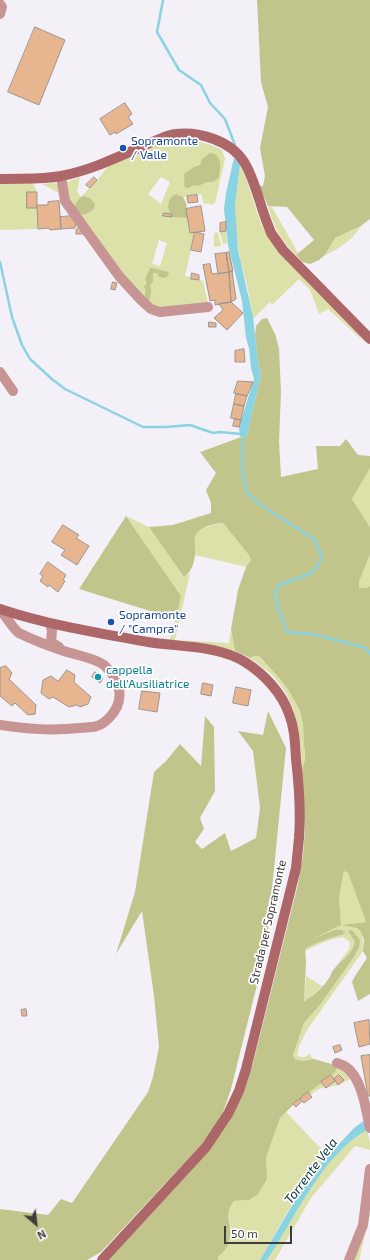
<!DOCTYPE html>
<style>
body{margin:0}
#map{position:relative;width:370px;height:1260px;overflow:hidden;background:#f4f0f8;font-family:"Exo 2",sans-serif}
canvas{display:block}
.north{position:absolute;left:16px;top:1204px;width:40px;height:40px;-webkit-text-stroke:3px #fff;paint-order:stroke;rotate:152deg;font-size:11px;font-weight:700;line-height:16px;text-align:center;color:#3e3c3f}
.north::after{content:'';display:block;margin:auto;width:14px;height:18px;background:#3e3c3f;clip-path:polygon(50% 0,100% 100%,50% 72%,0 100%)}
.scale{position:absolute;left:224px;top:1226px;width:68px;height:18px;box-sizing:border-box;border:2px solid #3e3c3f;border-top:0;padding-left:5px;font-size:12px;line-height:14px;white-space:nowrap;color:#3e3c3f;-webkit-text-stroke:3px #fff;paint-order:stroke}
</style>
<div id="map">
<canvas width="370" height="1260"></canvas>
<div class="north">N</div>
<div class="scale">50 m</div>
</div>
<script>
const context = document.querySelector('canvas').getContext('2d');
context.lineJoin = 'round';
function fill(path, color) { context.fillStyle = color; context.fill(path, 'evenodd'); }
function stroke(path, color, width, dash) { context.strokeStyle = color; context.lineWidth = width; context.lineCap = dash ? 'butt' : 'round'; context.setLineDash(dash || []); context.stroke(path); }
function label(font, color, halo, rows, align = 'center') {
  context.font = font + ' "Exo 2",sans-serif'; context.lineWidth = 3.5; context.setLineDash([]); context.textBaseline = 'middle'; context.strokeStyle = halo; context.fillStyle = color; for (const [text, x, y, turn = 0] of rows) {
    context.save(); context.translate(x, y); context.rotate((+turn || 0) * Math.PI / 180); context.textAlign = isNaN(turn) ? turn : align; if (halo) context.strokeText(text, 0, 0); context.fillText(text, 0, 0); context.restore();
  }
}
fill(new Path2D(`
 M 173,140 C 191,140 206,141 222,150 L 225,159 L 215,203 L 210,205 L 209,203 L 204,204 L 201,194 L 183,197 L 176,194 C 168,197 166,206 170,213 L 164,213 L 164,216 L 188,218 L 195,232 L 185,276 L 203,281 L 208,303 L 156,309 L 124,278 L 69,202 L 67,182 L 80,177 L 77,192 L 81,197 L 97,180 L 109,165 L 155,146 ZM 161,177 L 170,182 L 161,204 L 148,194 ZM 159,240 L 167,243 L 160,266 L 152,264 Z
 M 240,165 L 246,178 L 261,224 L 271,241 L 366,342 L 359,337 L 328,309 L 319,314 L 310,290 L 299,279 L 272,305 L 270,302 L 253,319 L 247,285 L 240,259 L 236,230 L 235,206 Z
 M 0,183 L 33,183 L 37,192 L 27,193 L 27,208 L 37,208 L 38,229 L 0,230 Z
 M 54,183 L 57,184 L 59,188 L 59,193 L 42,184 Z
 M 268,206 L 272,207 L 298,253 L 296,255 C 280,239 274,227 268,206 Z
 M 361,226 C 353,239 340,249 325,255 L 335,238 Z
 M 226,231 L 227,243 L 223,244 L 220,232 Z
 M 218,232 L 221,246 L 214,247 L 214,233 Z
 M 369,468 L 370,468 L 370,527 L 352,499 Z
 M 126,516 L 149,527 L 184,577 L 190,573 L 175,640 L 229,643 L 231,629 L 235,651 L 219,647 L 170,640 L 181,596 Z
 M 219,523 L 223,523 L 248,554 L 251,560 L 246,567 L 195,555 C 193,530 197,530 219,523 Z
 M 370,554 L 370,586 L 366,588 L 359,588 L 359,582 Z
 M 254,656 L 259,656 C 266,665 275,672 283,681 C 292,693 299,708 303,723 L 316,726 L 304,750 L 305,759 L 302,771 C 301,736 298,702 272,675 C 265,669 257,663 250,658 Z
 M 301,867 L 340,925 L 339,898 L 344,871 L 348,873 L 366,922 L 343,925 C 361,928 364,932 363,951 L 307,1030 L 299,1046 L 297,1055 L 300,1057 L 304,1057 L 310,1054 L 311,1057 L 314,1059 L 303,1061 L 295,1059 L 293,1055 L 304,1023 L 320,1005 L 354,957 L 360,940 L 349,933 L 355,942 C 351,955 341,963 332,972 L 349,949 L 350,942 L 343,937 C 329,939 317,945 305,951 L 305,949 C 317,942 330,938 344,934 L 304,943 L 298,884 Z
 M 306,976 L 322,986 L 304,1003 Z
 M 335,1065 L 353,1078 L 338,1085 L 319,1089 L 310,1095 L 308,1092 L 334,1073 Z
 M 286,1112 L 328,1156 C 300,1185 280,1226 260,1260 L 218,1260 L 218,1257 L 223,1252 L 231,1228 L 227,1214 L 229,1207 L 234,1201 L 249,1200 L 267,1179 L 266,1158 L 280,1118 Z
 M 367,1130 L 370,1143 L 370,1150 L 355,1146 L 311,1198 L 275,1260 L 267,1260 C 294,1218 322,1155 367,1130 Z
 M 370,1214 L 359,1260 L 353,1260 L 367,1216 Z`), '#dce1a9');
fill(new Path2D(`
 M 257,0 L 370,0 L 370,219 L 361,226 L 335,238 L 325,255 L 319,260 L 310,264 L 302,262 L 296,255 L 314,240 L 287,207 L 268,206 L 259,186 L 263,186 L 265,176 L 260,148 L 268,107 L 261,82 Z
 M 210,153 C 223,154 221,170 218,179 L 212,182 L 207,182 L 198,186 L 194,185 L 188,188 L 186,188 L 184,186 C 185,182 184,178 184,174 L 194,167 L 200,165 L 202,159 Z
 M 176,194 L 183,197 L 186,203 L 188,218 L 172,217 L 172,214 L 170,213 C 166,206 168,197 176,194 Z
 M 83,196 L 90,198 L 95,204 C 94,213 86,214 78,215 L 75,208 L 75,204 L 81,197 Z
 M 150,268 L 153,268 L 168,272 L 169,274 L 165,278 L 159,277 L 158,274 L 156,273 L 153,273 L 153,281 L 150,285 C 152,291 151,296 149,301 L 144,298 L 146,290 L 144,287 L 147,283 L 145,279 Z
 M 267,318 L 275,334 L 279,348 L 281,392 L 279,441 L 281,477 L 318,469 L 316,446 L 340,446 L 346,439 L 358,455 L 370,456 L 370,468 L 352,499 L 370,527 L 370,554 L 359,582 L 359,588 L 366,588 L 370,586 L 370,994 L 358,1001 L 352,982 L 355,976 L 367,958 L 363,951 L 364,940 L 362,935 L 360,931 L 356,928 L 341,925 L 312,939 L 335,930 L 342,930 L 345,933 L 344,934 C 330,938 317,942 305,949 L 306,961 L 304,1002 C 313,995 324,987 329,978 C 331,976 331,973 332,972 C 340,960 350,958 355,942 L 348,931 L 352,930 L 360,940 L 359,947 L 354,957 L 320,1005 L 304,1023 L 293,1055 L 295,1059 L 303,1061 L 314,1059 L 335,1065 L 336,1070 L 334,1073 L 294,1104 L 280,1118 L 266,1158 L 267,1179 L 258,1194 L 249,1200 L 234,1201 C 221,1217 235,1224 229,1242 C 228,1248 222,1253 218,1257 L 218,1260 L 108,1260 L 197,1163 L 241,1098 L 253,1063 L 298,884 L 303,855 L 305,831 L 302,771 L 305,759 L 303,723 L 299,709 L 288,689 L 282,681 L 259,656 L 254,656 L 250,658 L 235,651 L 231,629 L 238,590 L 246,567 L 251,560 L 248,554 L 223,523 C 218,522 213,525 208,526 C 190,533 196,540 195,555 C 194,564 191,572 184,577 L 149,527 L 173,525 L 211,513 L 211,503 L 206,490 L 216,473 L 200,452 L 247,435 L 261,374 L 258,362 L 255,335 L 256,326 L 262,319 ZM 344,871 L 348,873 L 366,922 L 341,925 L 339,898 Z
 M 126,516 L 181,596 L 176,619 L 79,589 Z
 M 268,711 L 286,748 L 266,949 L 231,1089 L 221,1118 L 201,1145 L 101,1252 L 87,1260 L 0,1260 L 0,1209 L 48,1215 L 61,1199 L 72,1203 L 148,1092 L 153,1077 L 159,1047 L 154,996 L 142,911 L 116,954 L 135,892 L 154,772 L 166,761 L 180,744 L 201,766 L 205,716 L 214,727 L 215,791 L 200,818 L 204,829 L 195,842 L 202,849 L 225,833 L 231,851 L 256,838 L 260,808 L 253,751 L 238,731 L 263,735 Z`), '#c1c58c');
fill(new Path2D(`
 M 234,158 L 240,165 L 235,206 L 238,250 L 253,317 L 258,362 L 261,374 L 247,435 L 240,437 L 239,427 L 254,379 L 251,368 L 249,348 L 246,338 L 242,301 L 228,245 L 224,209 L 226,193 Z
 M 365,1120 L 367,1130 C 322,1155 295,1218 267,1260 L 260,1260 L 303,1187 L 314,1171 L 354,1128 Z`), '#89d3e2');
stroke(new Path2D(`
 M 163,0 L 157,32 L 179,70 L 201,85 L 210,103 L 225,119 L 235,145
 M 0,262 L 12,317 L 22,345 L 30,359 L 53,380 L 65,389 L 143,427 L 166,427 L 190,425 L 213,433 L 220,432 L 241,434
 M 245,433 L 242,447 L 243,476 L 247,493 L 261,505 L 315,540 L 322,558 L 312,573 L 279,585 L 275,593 L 277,604 L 287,632 L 313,634 L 366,648 L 370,654`), '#89d3e2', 2.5);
const building = new Path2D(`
 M 35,27 L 65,40 L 39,105 L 8,92 Z
 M 125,103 L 132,114 L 128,117 L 133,124 L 116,134 L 115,132 L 110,135 L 100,119 Z
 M 94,177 L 97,180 L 90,188 L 86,185 Z
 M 27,192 L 37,192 L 37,208 L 27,208 Z
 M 197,195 L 198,202 L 188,203 L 187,196 Z
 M 59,201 L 61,229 L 50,230 L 49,228 L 38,229 L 37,205 L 48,205 L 48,202 Z
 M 201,206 L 205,231 L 190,233 L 186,209 Z
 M 164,213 L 172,214 L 172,217 L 163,216 Z
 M 73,216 L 76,222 L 75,228 L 61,229 L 60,217 Z
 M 226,222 L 226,231 L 220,232 L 220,223 Z
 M 80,226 L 85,234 L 76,234 L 76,230 Z
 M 195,232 L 204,234 L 201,252 L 191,250 Z
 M 229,252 L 233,271 L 229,272 L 226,253 Z
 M 226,253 L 229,272 L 218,274 L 215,254 Z
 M 210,264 L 212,274 L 229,272 L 231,302 L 215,305 L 215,300 L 210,301 L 203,265 Z
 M 232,271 L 236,299 L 231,302 L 229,272 Z
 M 192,273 L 199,275 L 199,280 L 191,279 Z
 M 113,282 L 117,283 L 115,290 L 111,289 Z
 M 231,302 L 243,313 L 227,330 L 214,318 L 223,310 L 219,304 Z
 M 209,322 L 216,323 L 216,327 L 209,327 Z
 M 244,349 L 245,362 L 235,362 L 235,351 Z
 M 238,381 L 253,382 L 247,396 L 234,393 Z
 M 236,394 L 247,396 L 244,406 L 234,404 Z
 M 234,404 L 244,406 L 241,420 L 231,418 Z
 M 235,419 L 241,420 L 239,427 L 233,426 Z
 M 63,525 L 79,535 L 76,538 L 89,546 L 77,565 L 61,555 L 65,550 L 52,542 Z
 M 48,562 L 66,575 L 63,580 L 65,581 L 58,592 L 49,585 L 48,587 L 40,581 L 43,576 L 40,574 Z
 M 6,666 L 12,673 L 9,679 L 36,705 L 35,714 L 28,715 L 15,703 L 12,706 L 0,696 L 0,668 Z
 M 67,670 L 75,675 L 74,682 L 91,697 L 88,704 L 80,707 L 77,705 L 69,707 L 53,697 L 49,699 L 41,693 L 43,680 L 51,676 L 58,681 Z
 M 95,672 L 103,678 L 100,683 L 92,677 Z
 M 203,683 L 213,685 L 211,696 L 201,694 Z
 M 236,687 L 251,690 L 248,706 L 233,703 Z
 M 142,691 L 160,693 L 157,712 L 139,709 Z
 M 26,1009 L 27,1016 L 22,1016 L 21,1010 Z
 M 369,1020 L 370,1044 L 359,1047 L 354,1023 Z
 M 340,1045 L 342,1050 L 335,1053 L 333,1047 Z
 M 370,1055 L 370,1096 L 368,1096 L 361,1056 Z
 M 331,1075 L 335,1081 L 326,1088 L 321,1082 Z
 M 339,1075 L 344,1080 L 338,1085 L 334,1079 Z
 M 308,1092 L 312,1097 L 304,1103 L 300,1099 Z
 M 300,1099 L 302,1101 L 296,1107 L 293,1104 Z`);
fill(building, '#e7b590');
stroke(building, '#9c9590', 1);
stroke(new Path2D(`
 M 0,4 L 2,7 L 0,14
 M 61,176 L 65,201 L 119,276 L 141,300 L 151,309 L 160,312 L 208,307
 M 0,372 L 13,391
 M 50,624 L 52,630 L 51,642 L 59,647
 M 0,725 C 28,729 51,731 79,728 C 84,727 91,728 97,726 C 101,725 106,721 109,718 C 126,701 121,680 104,665 C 95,658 76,655 64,651 C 49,646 33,640 19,633 C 13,629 5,615 0,609
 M 337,1063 C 340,1064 343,1065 346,1067 C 362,1078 366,1110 370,1128
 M 349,1260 L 363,1225 L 370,1169`), '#c79594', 10);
stroke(new Path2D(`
 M 0,179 C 20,178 41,180 61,176 C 97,169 130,151 164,137 C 168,136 172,134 176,134 C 199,131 231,141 244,162 C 255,179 260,206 268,225 L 271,233 L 283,250 L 370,339
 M 0,609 C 48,625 98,633 148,642 C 178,647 218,645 245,662 C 264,674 282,693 289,714 C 295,729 295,744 296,759 C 299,785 301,812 299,838 C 298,848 297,858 296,868 L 246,1069 L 239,1091 L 228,1114 L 206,1147 L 102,1260`), '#ae6768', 10);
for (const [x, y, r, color] of [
 [123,148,4,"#1a4fb4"],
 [111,622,4,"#1a4fb4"],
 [98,677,4,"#0f9aa8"]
]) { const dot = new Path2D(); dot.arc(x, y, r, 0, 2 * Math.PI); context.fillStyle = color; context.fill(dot); stroke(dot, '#fff', 1.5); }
label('12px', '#164399', '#fff', [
 ["Sopramonte",131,141],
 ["/ Valle",131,155],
 ["Sopramonte",119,615],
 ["/ \"Campra\"",119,629]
], 'left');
label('12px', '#0d838f', '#fff', [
 ["cappella",106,670],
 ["dell'Ausiliatrice",106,684]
], 'left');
label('12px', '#3e3c3f', '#fff', [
 ["Strada per Sopramonte",268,922,-77]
]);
label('italic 13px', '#0d3238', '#fff', [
 ["Torrente Vela",311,1171,-53]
]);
</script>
